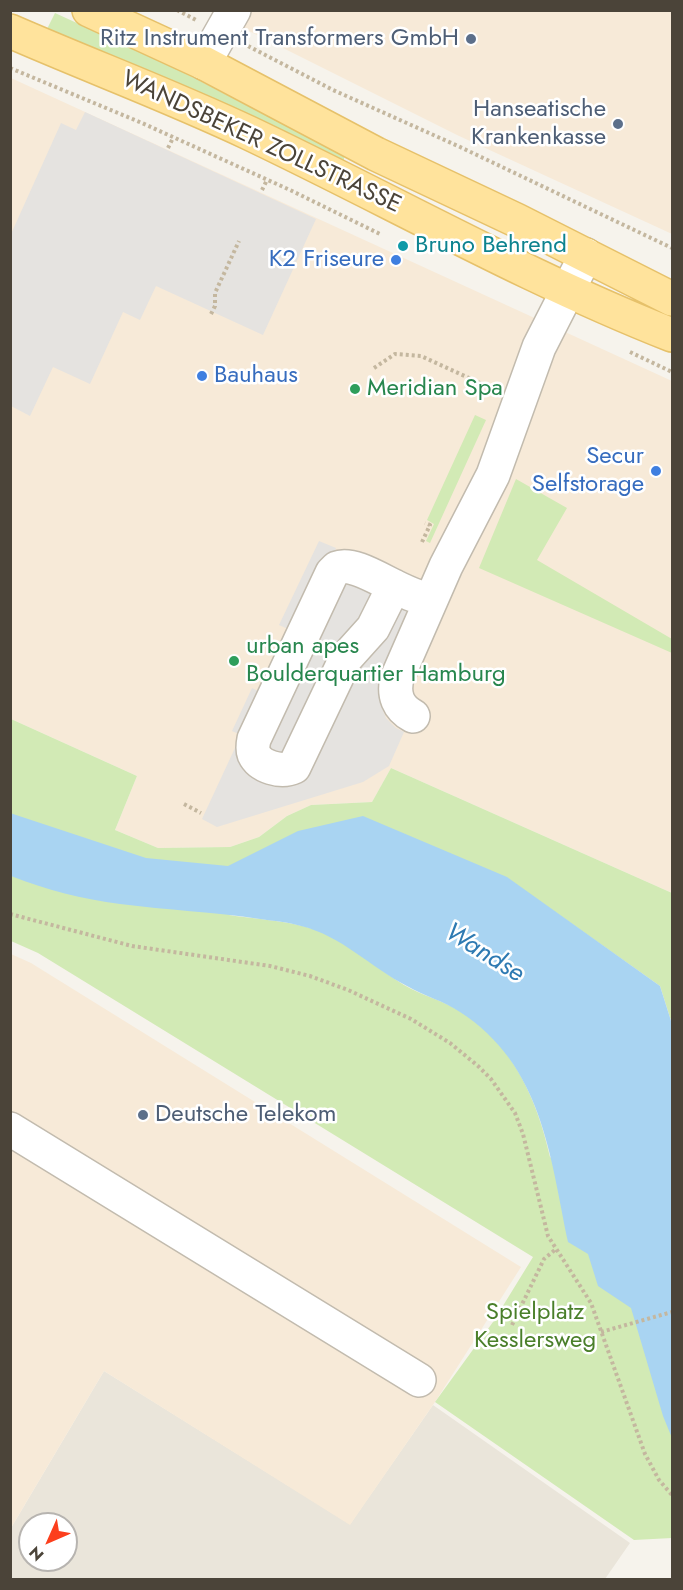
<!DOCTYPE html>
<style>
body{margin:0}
#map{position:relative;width:683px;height:1590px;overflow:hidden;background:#f6f3ec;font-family:Jost,sans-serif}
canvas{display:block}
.frame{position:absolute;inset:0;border:12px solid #4b4439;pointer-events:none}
.north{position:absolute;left:18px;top:1512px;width:60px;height:60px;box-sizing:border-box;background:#fff;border:2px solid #b7b4b0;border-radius:50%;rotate:225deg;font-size:16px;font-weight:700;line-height:24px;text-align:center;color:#4b4439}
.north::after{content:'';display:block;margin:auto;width:21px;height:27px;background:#fc3f1d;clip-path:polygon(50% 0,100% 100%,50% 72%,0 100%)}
</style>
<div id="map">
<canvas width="683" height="1590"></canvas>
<div class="frame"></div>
<div class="north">N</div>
</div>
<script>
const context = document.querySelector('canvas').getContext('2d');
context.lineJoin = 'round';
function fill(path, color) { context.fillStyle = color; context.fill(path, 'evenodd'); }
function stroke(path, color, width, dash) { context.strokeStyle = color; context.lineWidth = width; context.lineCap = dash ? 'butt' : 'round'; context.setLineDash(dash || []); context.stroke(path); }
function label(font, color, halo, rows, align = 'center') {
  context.font = font + ' Jost,sans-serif'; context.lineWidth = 5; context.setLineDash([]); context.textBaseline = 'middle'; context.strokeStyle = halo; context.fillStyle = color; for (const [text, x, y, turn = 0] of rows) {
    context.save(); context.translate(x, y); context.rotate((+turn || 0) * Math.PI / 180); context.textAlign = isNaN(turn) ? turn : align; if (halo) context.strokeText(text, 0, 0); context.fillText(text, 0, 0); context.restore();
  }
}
fill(new Path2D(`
 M 104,1371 L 350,1524 L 433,1405 L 630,1543 L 605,1579 L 11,1580 L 11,1528 ZM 30,1524 L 66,1524 L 66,1560 L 30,1560 Z`), '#eae5da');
fill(new Path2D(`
 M 209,11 L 672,11 L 672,234 L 457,135 Z
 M 11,78 L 672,381 L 672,893 L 391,768 L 372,802 L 311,805 L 287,816 L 259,837 L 230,847 L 158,848 L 115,830 L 137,776 L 11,719 Z
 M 11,954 L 31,963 L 521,1267 L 435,1402 L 350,1525 L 104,1371 L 11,1528 Z`), '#f7ead8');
fill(new Path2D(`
 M 55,13 L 173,67 L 344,156 L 344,161 L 343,162 L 47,29 Z
 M 475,415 L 486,420 L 430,543 L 426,541 L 434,524 L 427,520 Z
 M 516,479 L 567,508 L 537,560 L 672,639 L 672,653 L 479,568 Z
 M 11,719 L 137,776 L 115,830 L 158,848 L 230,847 L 259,837 L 287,816 L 311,805 L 372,802 L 391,768 L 672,893 L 672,1024 L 660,986 L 507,878 L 229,915 C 262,920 300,921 331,936 C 357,949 379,970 404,985 C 421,995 441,1000 458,1010 C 512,1041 537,1099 550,1157 L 672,1244 L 672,1538 L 634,1540 L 435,1402 L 493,1322 L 533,1257 L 38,953 L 11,941 Z`), '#d2eab5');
fill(new Path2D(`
 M 85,112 L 316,219 L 263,335 L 156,286 L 140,320 L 123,312 L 90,384 L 53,367 L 30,416 L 11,406 L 11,234 L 61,123 L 76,130 Z
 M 319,541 L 336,548 L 326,570 L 416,611 L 380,689 L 380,703 L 386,718 L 396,728 L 404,732 L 389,766 L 363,782 L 217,827 L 202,819 L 241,735 L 232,731 L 252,688 L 266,695 L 295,632 L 279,625 Z`), '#e5e3e0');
fill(new Path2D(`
 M 10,813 L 146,858 L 228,866 L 298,831 L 363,816 L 507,877 L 660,986 L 672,1024 L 672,1285 L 671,1305 L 672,1315 L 672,1438 L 663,1416 L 631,1308 L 598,1286 L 588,1254 L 568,1242 C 550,1155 542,1065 460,1012 C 444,1001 424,996 407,986 C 370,967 342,936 301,926 C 288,922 274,921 260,919 C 214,912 167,910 120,904 C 83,899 46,890 11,876 Z`), '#a9d4f2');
const minor = new Path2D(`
 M 204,63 L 234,10
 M 394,586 L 373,628 L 346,658 L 294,767 C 281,773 260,767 254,754 C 252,749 253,744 254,739 L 332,573 L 337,568 C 359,559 404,599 431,599
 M 413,716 C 398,708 393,695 397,678 L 446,566 L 493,475 L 539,347 L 586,255
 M 10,1129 L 419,1380`);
const major = new Path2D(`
 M 89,10 L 204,63 L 376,154 L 518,221 L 672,299
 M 10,31 C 90,66 171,96 249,133 C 390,200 527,278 672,335`);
stroke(minor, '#c2bbae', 36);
stroke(major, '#e6c16a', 36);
stroke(new Path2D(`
 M 177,10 L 196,20
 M 248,46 L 333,90 L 458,146 L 672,248
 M 10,68 L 142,123 L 290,190 L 382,235
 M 168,148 L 173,138
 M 262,190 L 267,180
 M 211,314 L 215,306 L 215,293 L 239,241
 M 630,352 L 672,372
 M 374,368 L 395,354 L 421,356 L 495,390
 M 422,542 L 430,525 L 425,523
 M 184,804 L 201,813
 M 10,914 L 132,946 L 270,966 L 310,976 L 348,990 L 411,1019 L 450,1043 L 478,1066 L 491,1079 L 515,1113 L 523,1134 L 548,1236 L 591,1303 L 645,1454 L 659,1480 L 672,1495
 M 512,1325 L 544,1259 L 556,1249
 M 601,1332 L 672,1312`), '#c4b79f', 4, [3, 3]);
stroke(minor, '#fff', 33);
stroke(major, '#ffe39c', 33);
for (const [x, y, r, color] of [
 [471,39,6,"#5c6f8a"],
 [618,124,6,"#5c6f8a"],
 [403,246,6,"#0f9aa8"],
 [396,260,6,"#3f7fe0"],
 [202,376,6,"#3f7fe0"],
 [355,389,6,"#2e9e5b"],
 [656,471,6,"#3f7fe0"],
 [234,661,6,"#2e9e5b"],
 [143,1115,6,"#5c6f8a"]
]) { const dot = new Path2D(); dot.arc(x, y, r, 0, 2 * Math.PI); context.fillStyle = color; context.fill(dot); stroke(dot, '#fff', 2); }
label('24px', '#4e5e75', '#fff', [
 ["Ritz Instrument Transformers GmbH",459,39],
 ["Hanseatische",606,110],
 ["Krankenkasse",606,138],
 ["Deutsche Telekom",155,1115,"left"]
], 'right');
label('24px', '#4b4439', '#fff', [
 ["WANDSBEKER ZOLLSTRASSE",261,143,25]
]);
label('24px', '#0d838f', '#fff', [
 ["Bruno Behrend",415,246]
], 'left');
label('24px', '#366cbe', '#fff', [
 ["K2 Friseure",384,260],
 ["Bauhaus",214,376,"left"],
 ["Secur",644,457],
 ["Selfstorage",644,485]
], 'right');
label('24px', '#27864d', '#fff', [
 ["Meridian Spa",367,389],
 ["urban apes",246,647],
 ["Boulderquartier Hamburg",246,675]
], 'left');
label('24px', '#4a7f2a', '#fff', [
 ["Spielplatz",535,1313],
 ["Kesslersweg",535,1341]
]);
label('italic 26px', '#2e7ab2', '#fff', [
 ["Wandse",484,954,32]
]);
</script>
